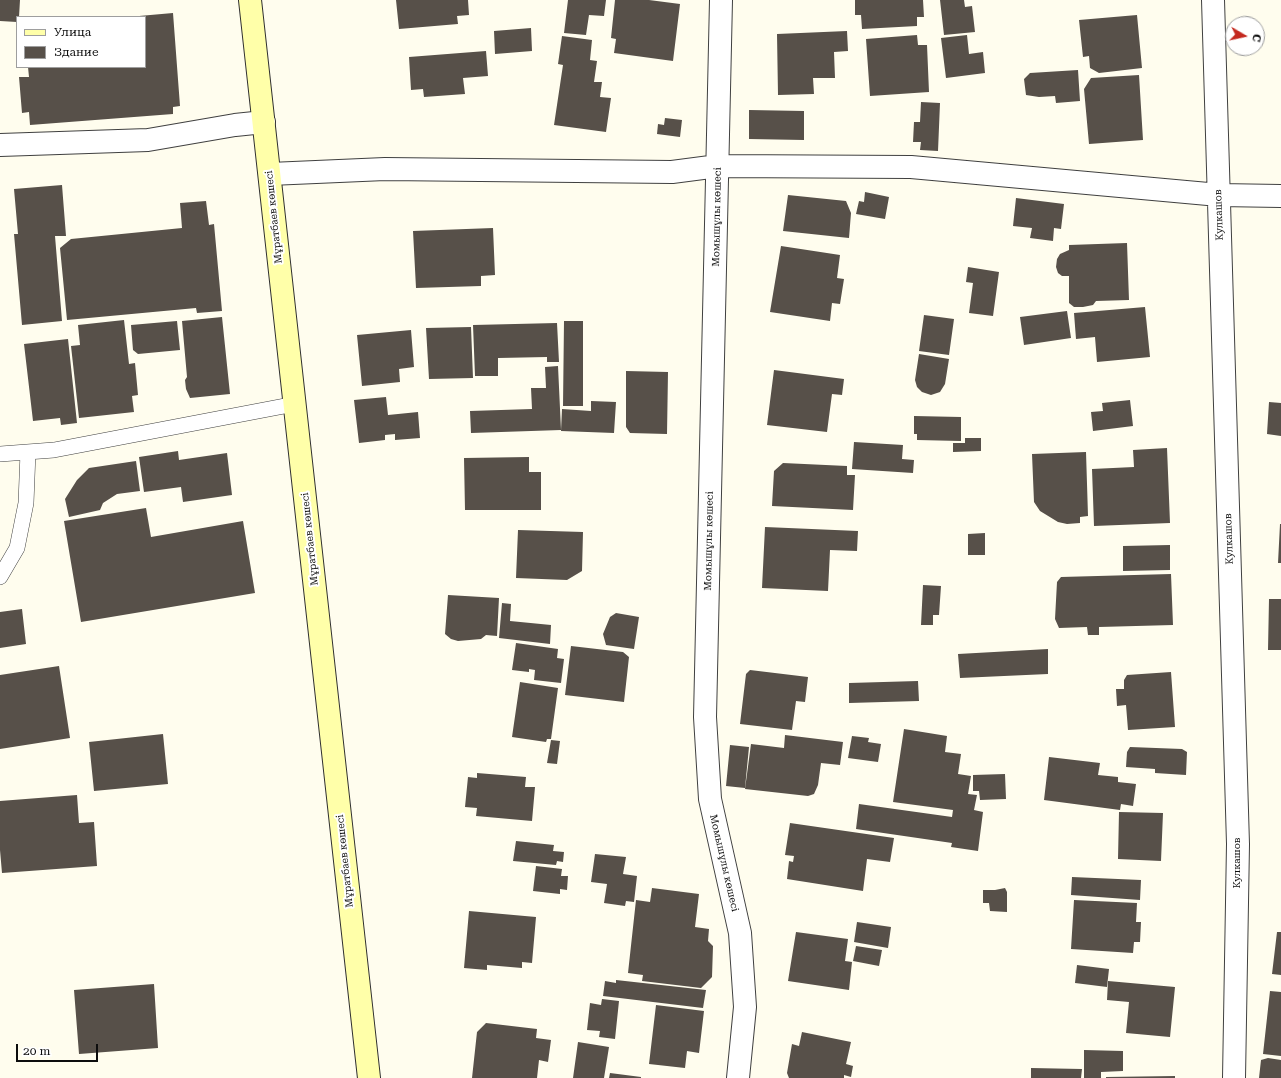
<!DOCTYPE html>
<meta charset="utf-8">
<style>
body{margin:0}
#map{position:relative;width:1281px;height:1078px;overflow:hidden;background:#fffdee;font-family:"Roboto Serif",serif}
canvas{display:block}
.legend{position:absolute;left:16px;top:16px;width:130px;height:52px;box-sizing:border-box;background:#fff;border:1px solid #9e9e9e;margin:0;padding:5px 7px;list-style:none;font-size:12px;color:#0d0d0d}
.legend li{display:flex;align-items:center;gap:8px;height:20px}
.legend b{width:20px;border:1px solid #9e9e9e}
.north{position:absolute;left:1225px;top:16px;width:40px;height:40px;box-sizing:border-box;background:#fff;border:1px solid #9e9e9e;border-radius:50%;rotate:99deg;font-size:11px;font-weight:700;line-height:16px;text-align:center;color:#0d0d0d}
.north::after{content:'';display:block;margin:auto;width:14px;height:18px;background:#c4291f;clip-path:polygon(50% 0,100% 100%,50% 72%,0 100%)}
.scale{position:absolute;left:16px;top:1044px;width:82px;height:18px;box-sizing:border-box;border:2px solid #0d0d0d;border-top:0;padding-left:5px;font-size:12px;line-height:14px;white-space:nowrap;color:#0d0d0d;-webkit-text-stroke:3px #fff;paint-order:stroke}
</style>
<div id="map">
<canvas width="1281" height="1078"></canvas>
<ul class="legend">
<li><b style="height:5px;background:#ffffa9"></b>Улица</li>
<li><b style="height:11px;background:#575049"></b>Здание</li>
</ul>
<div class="north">С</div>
<div class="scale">20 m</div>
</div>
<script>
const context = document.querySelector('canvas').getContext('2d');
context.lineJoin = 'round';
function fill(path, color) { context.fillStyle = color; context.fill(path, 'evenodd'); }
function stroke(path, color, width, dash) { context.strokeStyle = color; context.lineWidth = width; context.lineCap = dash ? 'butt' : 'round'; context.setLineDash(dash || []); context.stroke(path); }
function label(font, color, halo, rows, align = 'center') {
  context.font = font + ' "Roboto Serif",serif'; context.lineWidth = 4; context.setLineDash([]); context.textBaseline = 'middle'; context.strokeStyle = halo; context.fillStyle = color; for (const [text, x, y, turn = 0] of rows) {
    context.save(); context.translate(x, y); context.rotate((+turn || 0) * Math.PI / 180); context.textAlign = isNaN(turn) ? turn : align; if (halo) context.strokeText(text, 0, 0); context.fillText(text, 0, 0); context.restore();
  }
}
fill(new Path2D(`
 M 0,0 L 20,0 L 19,17 L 17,17 L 17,22 L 0,21 Z
 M 396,0 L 468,0 L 469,15 L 457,16 L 458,24 L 399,29 Z
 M 568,0 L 606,0 L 604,16 L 589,15 L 586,35 L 564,33 Z
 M 615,0 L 649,0 L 680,4 L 673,61 L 614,53 L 616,39 L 611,38 Z
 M 855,0 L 923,0 L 924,17 L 917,17 L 917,26 L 862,29 L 861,15 L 855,15 Z
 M 940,0 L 964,0 L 965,7 L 972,6 L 975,32 L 944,35 Z
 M 173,13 L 180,106 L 173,107 L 173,114 L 30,125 L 29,112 L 22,113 L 19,77 L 29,77 L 28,67 L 145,67 L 145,17 L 139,17 L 139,16 Z
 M 1137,15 L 1142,68 L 1099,73 L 1090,68 L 1089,56 L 1083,57 L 1079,20 Z
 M 531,28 L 532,51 L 495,54 L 494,31 Z
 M 847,31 L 848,51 L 834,52 L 835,78 L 813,78 L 814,94 L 778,95 L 777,34 Z
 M 917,35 L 918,45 L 927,45 L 929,92 L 870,96 L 866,39 Z
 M 967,35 L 969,54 L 983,52 L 985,73 L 946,78 L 941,38 Z
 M 562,36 L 592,40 L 590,60 L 597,61 L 594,82 L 602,82 L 600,97 L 611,98 L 606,132 L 554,125 L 563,65 L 558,64 Z
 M 486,51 L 488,76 L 463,78 L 465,94 L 424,97 L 423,89 L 411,90 L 409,57 Z
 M 1078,70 L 1080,101 L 1056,103 L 1055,96 L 1039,97 L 1026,95 L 1024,79 L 1030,73 Z
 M 1139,75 L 1143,140 L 1089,144 L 1084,89 L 1091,78 Z
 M 921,102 L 940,103 L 938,151 L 920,150 L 921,142 L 913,142 L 914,122 L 920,122 Z
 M 749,110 L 804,111 L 804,140 L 749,139 Z
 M 665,118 L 682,120 L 680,137 L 657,134 L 658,124 L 664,125 Z
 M 62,185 L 66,236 L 55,236 L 62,321 L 22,325 L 14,234 L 18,234 L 14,189 Z
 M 865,192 L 889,197 L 885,219 L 856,214 L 859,201 L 864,202 Z
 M 788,195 L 846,201 L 851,213 L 849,238 L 783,231 Z
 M 1016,198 L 1064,204 L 1061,229 L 1054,228 L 1053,241 L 1030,238 L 1032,228 L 1013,226 Z
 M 206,201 L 209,225 L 214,224 L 222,311 L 197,313 L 196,308 L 67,320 L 60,248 L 71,239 L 182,228 L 180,203 Z
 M 493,228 L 495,275 L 481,276 L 481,286 L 416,288 L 413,231 Z
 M 1127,243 L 1129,300 L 1096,301 L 1093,305 L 1083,307 L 1074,307 L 1069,303 L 1069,276 L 1062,276 L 1058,273 L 1056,267 L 1057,259 L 1060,254 L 1069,250 L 1069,245 Z
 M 781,246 L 840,255 L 837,278 L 844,279 L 840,304 L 832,303 L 830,321 L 770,312 Z
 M 968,267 L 999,272 L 993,316 L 969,313 L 973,283 L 966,282 Z
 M 1145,307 L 1150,357 L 1097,362 L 1095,337 L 1076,339 L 1074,313 Z
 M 1067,311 L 1071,338 L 1024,345 L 1020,317 Z
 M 924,315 L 954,319 L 949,355 L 919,351 Z
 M 222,317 L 230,394 L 190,398 L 186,389 L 185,380 L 187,377 L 182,321 Z
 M 124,320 L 129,364 L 135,363 L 138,395 L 132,396 L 134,412 L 79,418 L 71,346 L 80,345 L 78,325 Z
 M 177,321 L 180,350 L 138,354 L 133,350 L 131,325 Z
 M 564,321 L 583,321 L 583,406 L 563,406 Z
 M 557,323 L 559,362 L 547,362 L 547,357 L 498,358 L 498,376 L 475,376 L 473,325 Z
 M 471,327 L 473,378 L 429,379 L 426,328 Z
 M 411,330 L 414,367 L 399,369 L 400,382 L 362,386 L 357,335 Z
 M 68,339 L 77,423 L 61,425 L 60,418 L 33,421 L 24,344 Z
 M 919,354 L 949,359 L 945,384 L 940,392 L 931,395 L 922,392 L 917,387 L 915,380 Z
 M 558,366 L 561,430 L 471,433 L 470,411 L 532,409 L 531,388 L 546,388 L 545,367 Z
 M 774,370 L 844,379 L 842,395 L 832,394 L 827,432 L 767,425 Z
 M 626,371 L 668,372 L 667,434 L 630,433 L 626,427 Z
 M 386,397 L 388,415 L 418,412 L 420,438 L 395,440 L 395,434 L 385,435 L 385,440 L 359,443 L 354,400 Z
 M 1130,400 L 1133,426 L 1093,431 L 1091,412 L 1103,411 L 1102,403 Z
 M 591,401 L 616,402 L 614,433 L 561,431 L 562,409 L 591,411 Z
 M 1269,402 L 1281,403 L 1281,436 L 1267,434 Z
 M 914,416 L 961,417 L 961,441 L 917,440 L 917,434 L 914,434 Z
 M 965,438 L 981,438 L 981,451 L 953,452 L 953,443 L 965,443 Z
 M 854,442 L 903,445 L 902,459 L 914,460 L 913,473 L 852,469 Z
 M 1167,448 L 1170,523 L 1094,526 L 1092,469 L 1134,467 L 1133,450 Z
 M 178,451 L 179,460 L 227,453 L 232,495 L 183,502 L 181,487 L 144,492 L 139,457 Z
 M 1086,452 L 1088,516 L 1080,517 L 1080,523 L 1067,524 L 1058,522 L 1040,511 L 1034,502 L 1032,454 Z
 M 529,457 L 529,472 L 541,472 L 541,510 L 465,510 L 464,458 Z
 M 136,461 L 140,491 L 117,494 L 103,503 L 100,510 L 69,517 L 65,499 L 77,480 L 89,468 Z
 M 783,463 L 847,466 L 847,475 L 855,475 L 853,510 L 772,506 L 774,471 Z
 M 146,508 L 151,537 L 243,521 L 255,593 L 81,622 L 64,521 Z
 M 1280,524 L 1281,524 L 1281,563 L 1278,563 Z
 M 765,527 L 858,531 L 857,551 L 830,550 L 828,591 L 762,588 Z
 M 518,530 L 583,532 L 582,571 L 567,580 L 516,578 Z
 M 985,533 L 985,555 L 968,555 L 968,534 Z
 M 1170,545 L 1170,570 L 1123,571 L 1123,546 Z
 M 1171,574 L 1173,625 L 1099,627 L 1099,635 L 1088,635 L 1087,627 L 1059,628 L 1055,619 L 1057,582 L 1061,577 Z
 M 923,585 L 941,586 L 939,615 L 933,615 L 933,625 L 921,625 Z
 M 448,595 L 499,598 L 497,636 L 486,635 L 481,639 L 458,641 L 451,639 L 445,634 Z
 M 1269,599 L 1281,599 L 1281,650 L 1268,650 Z
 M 502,603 L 511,604 L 510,621 L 551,625 L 550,644 L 499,638 Z
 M 22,609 L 26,644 L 0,648 L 0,612 Z
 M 616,613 L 639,617 L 634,649 L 606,645 L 603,634 L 610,617 Z
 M 516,643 L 558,649 L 557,658 L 564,659 L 561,683 L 534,680 L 535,670 L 529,669 L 529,672 L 512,670 Z
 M 571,646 L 623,652 L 629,657 L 624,702 L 565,695 Z
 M 1048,649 L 1048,674 L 960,678 L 958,654 Z
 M 59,666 L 70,738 L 0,749 L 0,675 Z
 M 750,670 L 808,677 L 805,702 L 796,701 L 792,730 L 740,724 L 746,674 Z
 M 1171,672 L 1175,727 L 1128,730 L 1126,705 L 1117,706 L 1116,689 L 1124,689 L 1124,680 L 1127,675 Z
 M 918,681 L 919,701 L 849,703 L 849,683 Z
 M 520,682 L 558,688 L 551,739 L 547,739 L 546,742 L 512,737 Z
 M 904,729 L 947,736 L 945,752 L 961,754 L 958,774 L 971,776 L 968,794 L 977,795 L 974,810 L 983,812 L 978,851 L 951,847 L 952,843 L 856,829 L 859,804 L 952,817 L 953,810 L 893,802 Z
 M 163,734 L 168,784 L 94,791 L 89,742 Z
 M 785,735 L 843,742 L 840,765 L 821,763 L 818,785 L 814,794 L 808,796 L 745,789 L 751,744 L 784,748 Z
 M 852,736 L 869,738 L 868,742 L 881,744 L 878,762 L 848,758 Z
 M 551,740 L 560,741 L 557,764 L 547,763 Z
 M 730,745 L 749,747 L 745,788 L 726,786 Z
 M 1130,747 L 1182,749 L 1187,752 L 1186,775 L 1155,773 L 1155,769 L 1126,767 L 1127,752 Z
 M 1049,757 L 1100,763 L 1098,775 L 1118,777 L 1118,782 L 1136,784 L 1133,806 L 1121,804 L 1120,810 L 1044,800 Z
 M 477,773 L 526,777 L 525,787 L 535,787 L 532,821 L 476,816 L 477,808 L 465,807 L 468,777 L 477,778 Z
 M 1005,774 L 1006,799 L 980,800 L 979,791 L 973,791 L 973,775 Z
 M 77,795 L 79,823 L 94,822 L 97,866 L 2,873 L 0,850 L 0,801 Z
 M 1119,812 L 1163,813 L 1161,861 L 1118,859 Z
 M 790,823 L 894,838 L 890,862 L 867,859 L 863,891 L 787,879 L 789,861 L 793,862 L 794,856 L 785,855 Z
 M 516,841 L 554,845 L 553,851 L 564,852 L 563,862 L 557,861 L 556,865 L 513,861 Z
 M 595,854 L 626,857 L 623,874 L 637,876 L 634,902 L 626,901 L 625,906 L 604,903 L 607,884 L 591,882 Z
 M 536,866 L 562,869 L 561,876 L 568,876 L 567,890 L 560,889 L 560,894 L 533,891 Z
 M 1072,877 L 1141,880 L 1140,900 L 1071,895 Z
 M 652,888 L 699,894 L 695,927 L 709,929 L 708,941 L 713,946 L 712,977 L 701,988 L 642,981 L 643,975 L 628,973 L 636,900 L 650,902 Z
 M 1005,888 L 1007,892 L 1007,912 L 990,911 L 989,903 L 983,903 L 983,890 L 995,890 Z
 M 1074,900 L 1137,903 L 1136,922 L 1141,922 L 1140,942 L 1134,942 L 1133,953 L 1071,949 Z
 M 469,911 L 536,917 L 532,963 L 522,962 L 522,968 L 487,965 L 487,970 L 464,968 Z
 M 857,922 L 891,927 L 888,948 L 854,942 Z
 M 796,932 L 848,939 L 845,961 L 852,962 L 849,990 L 788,981 Z
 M 1277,932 L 1281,932 L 1281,975 L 1272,974 Z
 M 856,946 L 882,950 L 879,966 L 853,961 Z
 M 1077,965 L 1109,969 L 1107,987 L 1075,983 Z
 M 616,980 L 706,990 L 703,1008 L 603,996 L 605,981 L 616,983 Z
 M 1108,981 L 1175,987 L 1170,1037 L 1126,1033 L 1129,1002 L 1107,1000 Z
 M 154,984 L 158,1048 L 79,1054 L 74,990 Z
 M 1270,991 L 1281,992 L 1281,1056 L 1263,1054 Z
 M 602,999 L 619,1001 L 615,1039 L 599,1037 L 600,1031 L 587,1030 L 590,1003 L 601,1005 Z
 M 656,1005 L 704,1011 L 699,1053 L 687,1051 L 685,1068 L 649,1064 Z
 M 486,1023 L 537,1029 L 536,1038 L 551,1040 L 548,1062 L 539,1060 L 537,1078 L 472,1078 L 477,1032 Z
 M 802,1032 L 851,1042 L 846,1064 L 853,1066 L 851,1077 L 844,1075 L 844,1078 L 789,1078 L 787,1073 L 792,1044 L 799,1046 Z
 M 578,1042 L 609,1047 L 604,1078 L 573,1078 Z
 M 1084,1050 L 1123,1051 L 1123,1071 L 1101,1072 L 1101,1078 L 1084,1078 Z
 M 1268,1058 L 1281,1060 L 1281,1078 L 1259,1078 L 1261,1060 Z
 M 1031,1068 L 1082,1069 L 1081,1078 L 1031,1078 Z
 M 610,1073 L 641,1077 L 641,1078 L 609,1078 Z
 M 1175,1076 L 1175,1078 L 1106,1078 L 1106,1077 Z`), '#575049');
const lane = new Path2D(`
 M 0,454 L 54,450 L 295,404
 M 0,577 L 17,548 L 26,503 L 28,452`);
const street = new Path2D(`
 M 721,0 L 705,717 L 710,799 L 740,933 L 745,1007 L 738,1078
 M 1213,0 L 1238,844 L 1234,1078
 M 0,145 L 148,140 L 235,125 L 264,122
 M 270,174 L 385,169 L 672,172 L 718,166 L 911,167 L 1219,195 L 1281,196`);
const secondary = new Path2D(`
 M 250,0 L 369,1078`);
stroke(lane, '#404040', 16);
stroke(street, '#404040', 24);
stroke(secondary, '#2f2f2f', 24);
stroke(lane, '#fff', 15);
stroke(street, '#fff', 22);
stroke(secondary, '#ffffa9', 22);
label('10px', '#0d0d0d', '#fff', [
 ["Кулкашов",1219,215,-92],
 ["Мұратбаев көшесі",274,217,-96],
 ["Момышұлы көшесі",717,217,-89],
 ["Мұратбаев көшесі",310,539,-96],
 ["Кулкашов",1229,539,-92],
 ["Момышұлы көшесі",709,541,-89],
 ["Мұратбаев көшесі",345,861,-96],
 ["Момышұлы көшесі",724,863,77],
 ["Кулкашов",1237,863,-90]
]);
</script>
